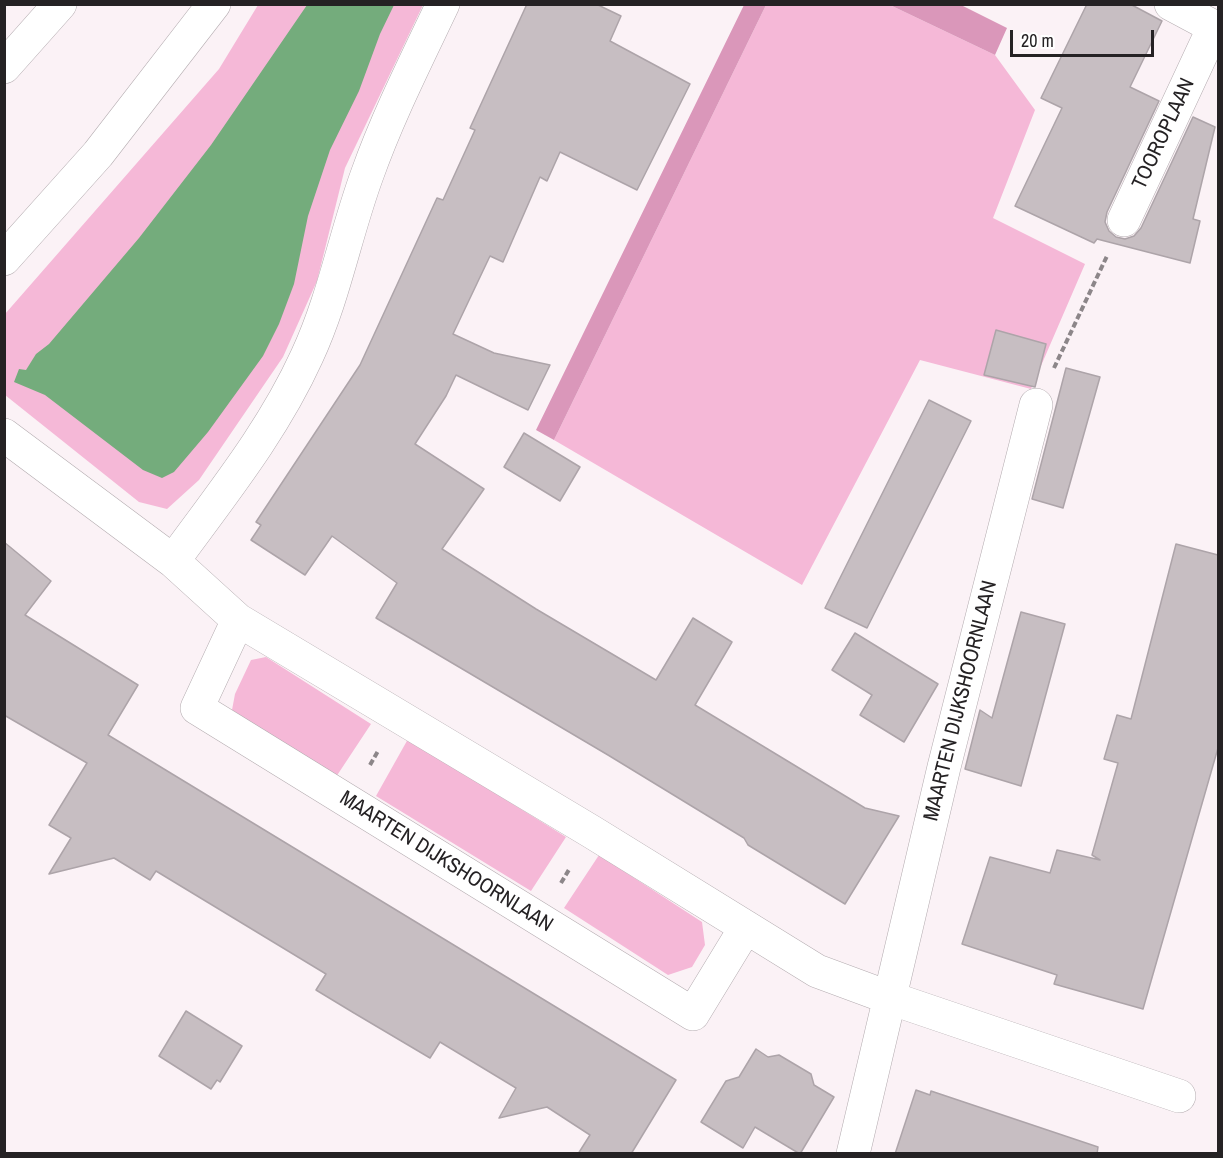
<!DOCTYPE html>
<style>
body{margin:0}
#map{position:relative;width:1223px;height:1158px;overflow:hidden;background:#fbf2f6;font-family:"Archivo Narrow",sans-serif}
canvas{display:block}
.frame{position:absolute;inset:0;border:6px solid #252224;pointer-events:none}
.scale{position:absolute;left:1010px;top:30px;width:144px;height:27px;box-sizing:border-box;border:3px solid #252224;border-top:0;padding-left:8px;font-size:18px;line-height:21px;white-space:nowrap;color:#252224;-webkit-text-stroke:4px #fff;paint-order:stroke}
</style>
<div id="map">
<canvas width="1223" height="1158"></canvas>
<div class="frame"></div>
<div class="scale">20 m</div>
</div>
<script>
const context = document.querySelector('canvas').getContext('2d');
context.lineJoin = 'round';
function fill(path, color) { context.fillStyle = color; context.fill(path, 'evenodd'); }
function stroke(path, color, width, dash) { context.strokeStyle = color; context.lineWidth = width; context.lineCap = dash ? 'butt' : 'round'; context.setLineDash(dash || []); context.stroke(path); }
function label(font, color, halo, rows, align = 'center') {
  context.font = font + ' "Archivo Narrow",sans-serif'; context.lineWidth = 5; context.setLineDash([]); context.textBaseline = 'middle'; context.strokeStyle = halo; context.fillStyle = color; for (const [text, x, y, turn = 0] of rows) {
    context.save(); context.translate(x, y); context.rotate((+turn || 0) * Math.PI / 180); context.textAlign = isNaN(turn) ? turn : align; if (halo) context.strokeText(text, 0, 0); context.fillText(text, 0, 0); context.restore();
  }
}
fill(new Path2D(`
 M 258,5 L 423,5 L 345,168 L 317,281 L 283,357 L 199,480 L 167,509 L 139,502 L 5,395 L 5,314 L 219,69 Z
 M 766,5 L 890,5 L 995,55 L 1035,110 L 993,218 L 1085,264 L 1031,389 L 920,360 L 802,585 L 554,440 Z
 M 266,657 L 371,724 L 336,777 L 232,710 L 235,694 L 251,660 Z
 M 408,739 L 566,837 L 531,891 L 376,796 Z
 M 599,855 L 702,922 L 705,945 L 692,967 L 668,975 L 564,908 Z`), '#f5b8d7');
fill(new Path2D(`
 M 744,5 L 766,5 L 554,440 L 536,430 Z
 M 890,5 L 961,5 L 1007,28 L 995,55 Z`), '#da97ba');
fill(new Path2D(`
 M 307,5 L 394,5 L 380,34 L 359,91 L 330,150 L 308,216 L 294,284 L 279,324 L 263,356 L 208,432 L 174,472 L 162,478 L 143,470 L 45,395 L 14,382 L 19,369 L 26,370 L 36,354 L 49,344 L 139,238 L 211,145 Z`), '#74ac7c');
const building = new Path2D(`
 M 527,4 L 596,4 L 621,16 L 610,41 L 690,84 L 637,190 L 560,152 L 547,181 L 540,177 L 503,262 L 490,256 L 453,334 L 494,353 L 550,365 L 528,410 L 456,375 L 446,396 L 415,444 L 484,489 L 442,549 L 536,609 L 656,680 L 693,618 L 732,642 L 695,705 L 865,808 L 899,816 L 845,904 L 748,845 L 744,838 L 608,755 L 376,618 L 397,583 L 332,536 L 305,575 L 251,540 L 261,525 L 256,522 L 360,365 L 437,198 L 443,200 L 475,130 L 470,128 Z
 M 1087,4 L 1130,4 L 1162,21 L 1130,87 L 1159,101 L 1107,212 L 1105,222 L 1109,231 L 1116,237 L 1125,239 L 1134,236 L 1141,228 L 1193,117 L 1215,127 L 1193,219 L 1200,221 L 1190,263 L 1097,239 L 1094,243 L 1015,206 L 1062,108 L 1041,98 Z
 M 996,330 L 1046,344 L 1035,387 L 984,375 Z
 M 1066,368 L 1100,377 L 1063,508 L 1032,499 Z
 M 929,400 L 971,421 L 867,628 L 825,608 Z
 M 524,433 L 580,467 L 560,501 L 504,467 Z
 M 4,542 L 51,581 L 25,615 L 138,685 L 108,735 L 676,1080 L 631,1154 L 578,1154 L 590,1135 L 547,1107 L 499,1118 L 516,1088 L 440,1042 L 430,1058 L 354,1013 L 316,990 L 326,974 L 156,871 L 150,880 L 114,858 L 49,874 L 71,838 L 49,825 L 87,763 L 4,715 Z
 M 1176,544 L 1218,555 L 1218,748 L 1143,1009 L 1054,984 L 1057,975 L 962,944 L 990,857 L 1050,873 L 1057,850 L 1100,860 L 1092,855 L 1118,763 L 1104,759 L 1117,715 L 1131,719 Z
 M 1021,612 L 1065,624 L 1021,786 L 965,769 L 980,710 L 992,718 Z
 M 855,633 L 938,684 L 904,742 L 860,715 L 872,695 L 832,670 Z
 M 186,1011 L 242,1046 L 220,1082 L 217,1080 L 211,1089 L 159,1056 Z
 M 756,1049 L 768,1057 L 779,1055 L 811,1074 L 814,1085 L 834,1097 L 800,1154 L 755,1127 L 743,1148 L 701,1122 L 726,1081 L 739,1077 Z
 M 916,1090 L 930,1095 L 931,1091 L 1098,1147 L 1097,1154 L 895,1154 Z`);
fill(building, '#c7bec2');
stroke(building, '#ada4a9', 1.5);
const minor = new Path2D(`
 M 4,67 L 60,4
 M 1124,220 L 1214,27 L 1171,4
 M 4,259 L 98,154 L 214,4
 M 4,435 L 173,561 L 238,620 L 592,832 L 817,971 L 890,998 L 1179,1096
 M 173,561 C 221,495 273,431 307,356 C 334,298 345,235 367,175 C 388,116 416,61 443,4
 M 238,620 L 197,708 L 693,1014 L 746,927
 M 853,1154 L 944,767 L 1036,405`);
stroke(minor, '#b4acb0', 34);
stroke(new Path2D(`
 M 1054,368 L 1107,256
 M 370,765 L 378,751
 M 561,883 L 570,868`), '#8c8689', 4, [6, 3]);
stroke(minor, '#fff', 33);
label('21px', '#252224', '#fff', [
 ["TOOROPLAAN",1164,134,-65],
 ["MAARTEN DIJKSHOORNLAAN",961,701,-76],
 ["MAARTEN DIJKSHOORNLAAN",446,862,32]
]);
</script>
